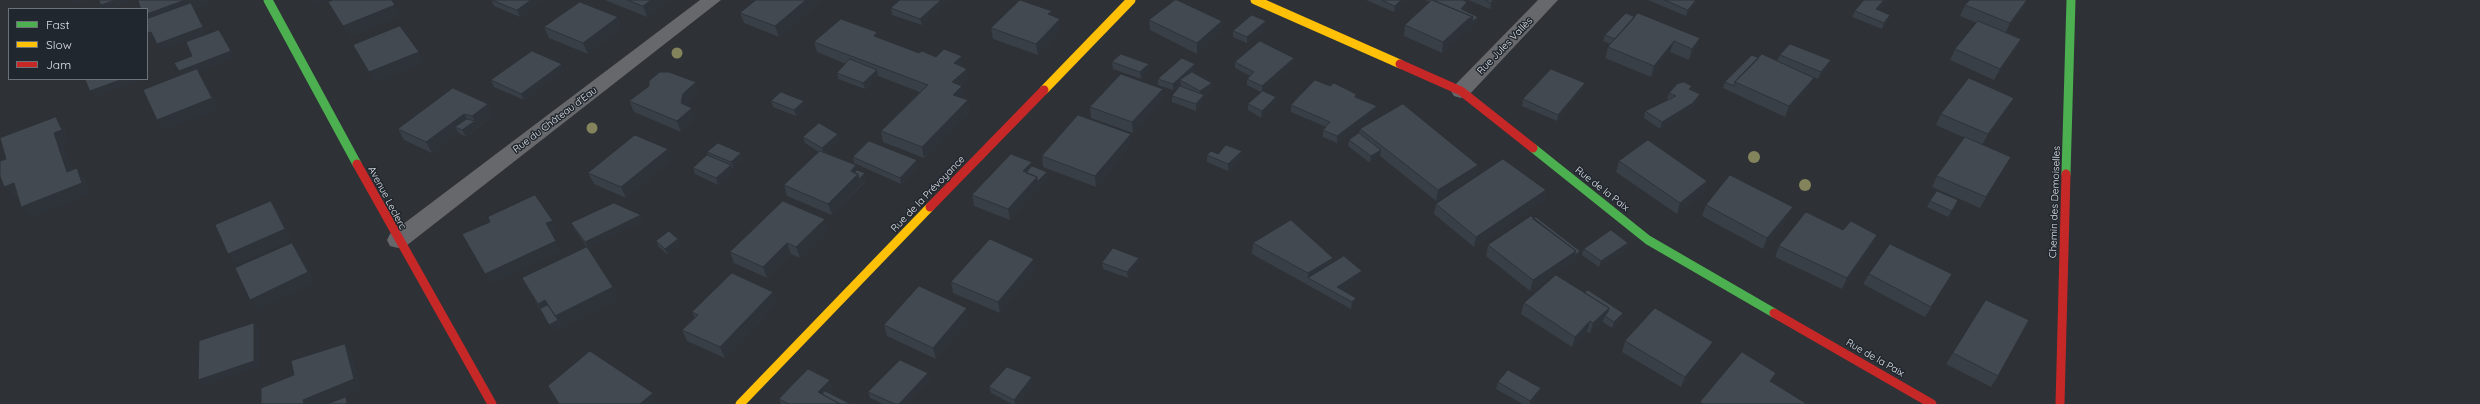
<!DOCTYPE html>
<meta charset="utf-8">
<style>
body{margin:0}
#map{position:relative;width:2480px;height:404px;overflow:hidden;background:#2e3135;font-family:Quicksand,sans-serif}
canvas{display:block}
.legend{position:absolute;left:8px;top:8px;width:140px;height:72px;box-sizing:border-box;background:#21272e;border:1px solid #6d7278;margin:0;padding:5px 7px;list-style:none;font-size:12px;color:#dfe3e8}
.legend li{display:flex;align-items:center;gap:8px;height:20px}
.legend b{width:20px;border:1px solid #6d7278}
</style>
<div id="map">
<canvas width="2480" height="404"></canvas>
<ul class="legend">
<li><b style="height:5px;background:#4caf50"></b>Fast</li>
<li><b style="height:5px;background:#ffc107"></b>Slow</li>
<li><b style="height:5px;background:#c62828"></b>Jam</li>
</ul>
</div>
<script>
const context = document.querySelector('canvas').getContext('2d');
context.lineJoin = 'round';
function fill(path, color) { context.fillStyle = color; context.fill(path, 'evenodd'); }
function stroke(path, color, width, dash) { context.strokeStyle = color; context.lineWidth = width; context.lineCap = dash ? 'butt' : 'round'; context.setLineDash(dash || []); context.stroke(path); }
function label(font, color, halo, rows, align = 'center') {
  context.font = font + ' Quicksand,sans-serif'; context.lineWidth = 3; context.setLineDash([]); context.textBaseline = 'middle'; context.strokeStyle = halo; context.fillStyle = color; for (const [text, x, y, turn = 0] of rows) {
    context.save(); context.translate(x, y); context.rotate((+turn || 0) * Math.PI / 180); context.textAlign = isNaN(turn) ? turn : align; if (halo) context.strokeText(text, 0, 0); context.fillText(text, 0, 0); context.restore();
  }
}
fill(new Path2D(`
 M 700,0 L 721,0 L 406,246 L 398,248 L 390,246 L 387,240 L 390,234 Z
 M 1538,0 L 1558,0 L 1468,96 L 1461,98 L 1454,96 L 1451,91 L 1454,86 Z`), '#66686b');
stroke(new Path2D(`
 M 268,0 L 357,164
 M 1533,148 L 1648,240 L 1774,313
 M 2066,174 L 2071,0`), '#4caf50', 9);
stroke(new Path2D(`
 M 1255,0 L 1400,64
 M 1044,90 L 1131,0
 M 740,404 L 930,207`), '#ffc107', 9);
stroke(new Path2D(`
 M 1400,64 L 1461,91 L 1533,148
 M 357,164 L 492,404
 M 930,207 L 1044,90
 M 1774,313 L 1932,404
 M 2060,404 L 2066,174`), '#c62828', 9);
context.fillStyle = '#83845b';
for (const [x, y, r] of [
 [677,53,5.5],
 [592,128,5.5],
 [1754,157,6],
 [1805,185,6]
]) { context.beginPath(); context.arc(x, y, r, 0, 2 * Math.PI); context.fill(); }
fill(new Path2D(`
 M 491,0 L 543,0 L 520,17 L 494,6 Z
 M 605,0 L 669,0 L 647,17 Z
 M 823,0 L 779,37 L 744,23 L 740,13 Z
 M 949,0 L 922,25 L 892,15 L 891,8 Z
 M 1366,0 L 1407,0 L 1394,12 Z
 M 1425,0 L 1463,0 L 1467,2 L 1466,8 L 1464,10 L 1478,17 L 1477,23 L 1471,28 L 1467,30 L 1442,53 L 1404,36 L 1405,25 L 1430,2 Z
 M 1468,0 L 1499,0 L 1490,9 Z
 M 1648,0 L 1699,0 L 1686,16 Z
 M 1864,0 L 1887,0 L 1878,10 L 1890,15 L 1887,21 L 1882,29 L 1852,17 L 1855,11 Z
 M 328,2 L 401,16 L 350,37 Z
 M 1965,5 L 2025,6 L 2006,32 L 2021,39 L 2015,50 L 1994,80 L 1950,60 L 1955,49 L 1977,23 L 1960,16 Z
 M 1052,11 L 1052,16 L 1061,30 L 1038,55 L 993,39 L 991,28 Z
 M 1149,20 L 1222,21 L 1222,32 L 1197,54 L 1150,30 Z
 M 1266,21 L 1266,28 L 1247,43 L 1233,37 L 1233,31 Z
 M 544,27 L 622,27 L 588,54 L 549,38 Z
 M 1605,35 L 1700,38 L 1696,49 L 1689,60 L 1670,52 L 1651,77 L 1605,58 L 1608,47 L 1610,44 L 1603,41 Z
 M 878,38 L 919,53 L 936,57 L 964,66 L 963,67 L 967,69 L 969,80 L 962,86 L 964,97 L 963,98 L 968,100 L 970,111 L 924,158 L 883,142 L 881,131 L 920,92 L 878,76 L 865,89 L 838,79 L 837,73 L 846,64 L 817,52 L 814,42 Z
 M 1780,55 L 1828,67 L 1818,79 L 1797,70 L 1810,88 L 1785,117 L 1723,88 L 1725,82 L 1759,58 L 1777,61 Z
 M 1112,62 L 1149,70 L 1141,79 L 1113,69 Z
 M 1235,62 L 1294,64 L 1264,91 L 1276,97 L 1276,104 L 1261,118 L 1248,110 L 1248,104 L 1261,92 L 1247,85 L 1247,79 L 1250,76 L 1235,68 Z
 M 1195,64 L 1195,71 L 1193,73 L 1212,89 L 1204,95 L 1204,101 L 1196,111 L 1172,102 L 1172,96 L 1182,87 L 1181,86 L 1181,84 L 1173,90 L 1158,85 L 1158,79 Z
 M 565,70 L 524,100 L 494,87 L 491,80 Z
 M 1583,90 L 1557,121 L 1522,106 L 1523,99 Z
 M 1690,90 L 1700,94 L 1698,101 L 1691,109 L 1660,129 L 1644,118 L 1645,111 L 1668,100 L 1667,99 L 1669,93 Z
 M 700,93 L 687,105 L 687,106 L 696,119 L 681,132 L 634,112 L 629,101 Z
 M 1356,97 L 1377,106 L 1376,113 L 1337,143 L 1323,137 L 1323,130 L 1326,127 L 1291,112 L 1291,105 Z
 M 2014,98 L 2008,109 L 1982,145 L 2011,157 L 1980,208 L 1932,187 L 1937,176 L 1965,138 L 1936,125 L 1941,114 Z
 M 1163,100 L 1133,133 L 1091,118 L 1090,107 Z
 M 771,101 L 804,101 L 806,107 L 796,116 L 773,107 Z
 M 488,104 L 494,115 L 466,137 L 459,133 L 432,153 L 404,140 L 398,129 Z
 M 1360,129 L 1478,165 L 1476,176 L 1436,201 L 1380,156 L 1370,163 L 1348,146 L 1349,140 L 1359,133 Z
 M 838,134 L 840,140 L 826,153 L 856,165 L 857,170 L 867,180 L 832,215 L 787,196 L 784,185 L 819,152 L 805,143 L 803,137 Z
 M 1131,145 L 1096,187 L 1043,167 L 1042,156 Z
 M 707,152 L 743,159 L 733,168 L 732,168 L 733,172 L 718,185 L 695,174 L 693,168 L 708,156 Z
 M 1218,154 L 1242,157 L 1228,171 L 1207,162 L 1207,155 Z
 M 853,157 L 918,167 L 901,184 L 854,163 Z
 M 672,160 L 626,198 L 594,184 L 588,173 Z
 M 1619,161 L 1707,181 L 1704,192 L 1677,214 L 1616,172 Z
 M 1032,162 L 1032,166 L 1048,178 L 1010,220 L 974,206 L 972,195 Z
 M 1546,190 L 1544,201 L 1474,247 L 1434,214 L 1436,204 Z
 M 1958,200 L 1948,217 L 1927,207 L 1930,201 Z
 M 1706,205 L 1788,218 L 1763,249 L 1702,216 Z
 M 825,219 L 828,230 L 800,258 L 791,254 L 767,278 L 734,263 L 730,252 Z
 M 1533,219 L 1579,257 L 1573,262 L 1530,291 L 1486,256 L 1488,245 Z
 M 644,221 L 588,248 L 613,287 L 619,298 L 553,331 L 522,278 L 587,247 L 575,230 L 571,223 Z
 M 1877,235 L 1872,246 L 1842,289 L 1775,257 L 1779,246 Z
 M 656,241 L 681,245 L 668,255 L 659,247 Z
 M 1253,243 L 1333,262 L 1362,271 L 1362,277 L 1342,290 L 1355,304 L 1351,309 L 1252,254 Z
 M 1628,243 L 1626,250 L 1599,267 L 1582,255 L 1584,249 Z
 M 1034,259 L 1035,270 L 1000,313 L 953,293 L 951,282 Z
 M 1102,263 L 1139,265 L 1128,278 L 1103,269 Z
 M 1869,274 L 1945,285 L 1925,317 L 1863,284 Z
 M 1585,293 L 1623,313 L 1621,319 L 1612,328 L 1603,322 L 1603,321 L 1590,333 L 1587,332 L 1572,347 L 1521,314 L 1524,303 Z
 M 1986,300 L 1998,376 L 1991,387 L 1946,364 Z
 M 777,303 L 725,358 L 687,341 L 682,330 L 695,318 L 692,312 Z
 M 970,319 L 936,359 L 887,336 L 884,325 Z
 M 1625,341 L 1709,352 L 1681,387 L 1622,352 Z
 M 928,373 L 930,380 L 907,404 L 883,404 L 870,398 L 868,392 Z
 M 1498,382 L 1541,388 L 1540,394 L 1531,404 L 1523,404 L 1496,389 Z
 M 1033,383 L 1017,404 L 1012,404 L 991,393 L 989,387 Z
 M 834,390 L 831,394 L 851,404 L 781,404 L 779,399 Z`), '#393f46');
fill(new Path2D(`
 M 72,0 L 91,0 L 76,5 Z
 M 116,0 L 138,0 L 113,9 L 103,9 L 101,5 Z
 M 185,0 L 209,0 L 211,4 L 195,10 L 207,34 L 162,51 L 157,44 L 147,20 L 147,14 Z
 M 313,0 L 331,0 L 316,6 Z
 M 531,0 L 543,0 L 520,17 L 517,10 Z
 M 651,0 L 669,0 L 647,17 L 643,6 Z
 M 806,0 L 823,0 L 779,37 L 775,26 Z
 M 941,0 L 949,0 L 922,25 L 920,19 Z
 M 1401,0 L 1407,0 L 1394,12 L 1395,6 Z
 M 1493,0 L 1499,0 L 1490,9 L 1491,3 Z
 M 1696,0 L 1699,0 L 1686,16 L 1688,10 Z
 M 1884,0 L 1887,0 L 1873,15 L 1876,9 Z
 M 2027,0 L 2028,0 L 2025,6 L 2005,34 L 2010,23 Z
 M 1467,2 L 1466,8 L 1460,15 L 1461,9 Z
 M 395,5 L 401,16 L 350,37 L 343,26 Z
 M 1052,11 L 1053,22 L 1048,14 Z
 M 1890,15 L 1887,21 L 1882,29 L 1884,23 Z
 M 618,17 L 622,27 L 588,54 L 583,43 Z
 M 1478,17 L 1477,23 L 1471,28 L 1467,30 L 1442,53 L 1443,42 L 1468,19 Z
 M 1060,19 L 1061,30 L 1038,55 L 1036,44 Z
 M 1222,21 L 1222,32 L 1197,54 L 1197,43 Z
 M 1266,21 L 1266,28 L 1247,43 L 1247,37 Z
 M 219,30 L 224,36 L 235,58 L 199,72 L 205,80 L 220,109 L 165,131 L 157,120 L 183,78 L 179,71 Z
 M 151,32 L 156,38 L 148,40 L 147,39 L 147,33 Z
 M 877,32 L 880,43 L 874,36 Z
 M 1700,38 L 1696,49 L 1689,60 L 1692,49 Z
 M 2021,39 L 2015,50 L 1994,80 L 2000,69 Z
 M 1674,41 L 1670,52 L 1651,77 L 1654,66 Z
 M 419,52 L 425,63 L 376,83 L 369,72 Z
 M 962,56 L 964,66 L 956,74 L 954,63 Z
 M 1294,58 L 1294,64 L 1262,93 L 1262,86 Z
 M 1831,60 L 1828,67 L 1818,79 L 1821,72 Z
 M 562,64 L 565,70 L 524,100 L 521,94 Z
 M 1149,64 L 1149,70 L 1141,79 L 1140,72 Z
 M 1195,64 L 1195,71 L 1183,81 L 1180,80 L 1181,84 L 1173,90 L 1173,84 Z
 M 967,69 L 969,80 L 955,93 L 952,82 Z
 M 877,70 L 878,76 L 865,89 L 863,83 Z
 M 1814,78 L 1810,88 L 1785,117 L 1789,106 Z
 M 123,79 L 145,79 L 95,98 L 90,91 Z
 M 696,82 L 700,93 L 687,105 L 685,114 L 692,108 L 696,119 L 681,132 L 677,121 L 683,94 Z
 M 1212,83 L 1212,89 L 1200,97 L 1200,91 Z
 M 1585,83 L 1583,90 L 1557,121 L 1558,115 Z
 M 962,86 L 964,97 L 955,106 L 953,95 Z
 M 1163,89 L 1163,100 L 1133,133 L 1132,122 Z
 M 1700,94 L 1698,101 L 1691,109 L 1660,129 L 1662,122 Z
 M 1204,95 L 1204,101 L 1196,111 L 1196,104 Z
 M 1276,97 L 1276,104 L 1261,118 L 1262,111 Z
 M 2014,98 L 2008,109 L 1982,145 L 1988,134 Z
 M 968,100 L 970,111 L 924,158 L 922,147 Z
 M 804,101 L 806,107 L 796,116 L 794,110 Z
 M 488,104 L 494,115 L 478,127 L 472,116 Z
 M 1377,106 L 1376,113 L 1337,143 L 1337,136 Z
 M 464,114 L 470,124 L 475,121 L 478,127 L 466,137 L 462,130 L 455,127 L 459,133 L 432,153 L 426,142 Z
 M 56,117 L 65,128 L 71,141 L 64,144 L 77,183 L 67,172 L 54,133 Z
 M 838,134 L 840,140 L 824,155 L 822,148 Z
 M 1131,134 L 1131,145 L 1096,187 L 1095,176 Z
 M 668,149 L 672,160 L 626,198 L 621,187 Z
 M 1381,150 L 1380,157 L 1370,163 L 1371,156 Z
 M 1242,151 L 1242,157 L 1228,171 L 1228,164 Z
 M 741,153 L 743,159 L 733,168 L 731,162 Z
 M 2011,157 L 2005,168 L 1980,208 L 1986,197 Z
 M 917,160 L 918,167 L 901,184 L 900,178 Z
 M 1032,162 L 1033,173 L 1024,176 L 1023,171 Z
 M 731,165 L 733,172 L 718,185 L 716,178 Z
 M 856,165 L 861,185 L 832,215 L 828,204 L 851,171 Z
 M 1478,165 L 1476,176 L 1436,201 L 1438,190 Z
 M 77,168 L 86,179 L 91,194 L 32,218 L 21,207 Z
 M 1047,172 L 1048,178 L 1010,220 L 1008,209 L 1037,177 Z
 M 865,173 L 867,180 L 861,185 L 859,179 Z
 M 1707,181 L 1704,192 L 1677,214 L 1680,203 Z
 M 14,183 L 24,194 L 14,198 L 4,187 Z
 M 1546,190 L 1544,201 L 1474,247 L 1476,237 Z
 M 271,201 L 279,212 L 293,240 L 236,265 L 228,254 Z
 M 1793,207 L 1788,218 L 1763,249 L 1767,238 Z
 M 641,215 L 644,221 L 588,248 L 585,242 Z
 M 825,219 L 828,230 L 800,258 L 796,247 Z
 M 553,221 L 558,232 L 552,234 L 546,223 Z
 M 1877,235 L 1872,246 L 1842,289 L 1847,278 Z
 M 678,239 L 681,245 L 668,255 L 665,249 Z
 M 556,241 L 562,252 L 491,285 L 485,274 Z
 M 292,243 L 300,254 L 316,283 L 258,311 L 250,300 Z
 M 787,243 L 791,254 L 767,278 L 763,267 Z
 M 1628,243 L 1626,250 L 1599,267 L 1601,261 Z
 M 1576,251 L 1580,251 L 1579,257 L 1573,262 L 1530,291 L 1533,280 Z
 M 1139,258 L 1139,265 L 1128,278 L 1127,272 Z
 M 1333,258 L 1332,269 L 1308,278 L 1308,273 Z
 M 1034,259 L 1035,270 L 1000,313 L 998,302 Z
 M 1362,271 L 1362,277 L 1337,293 L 1337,287 Z
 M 613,287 L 619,298 L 561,327 L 555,316 Z
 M 773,292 L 777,303 L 725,358 L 720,347 Z
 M 1356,298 L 1355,304 L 1351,309 L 1352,302 Z
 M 545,300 L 552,311 L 544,315 L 538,304 Z
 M 967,308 L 970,319 L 936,359 L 933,348 Z
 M 1609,308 L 1606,317 L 1605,316 L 1603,321 L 1590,333 L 1593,323 Z
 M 1623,313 L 1621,319 L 1612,328 L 1614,322 Z
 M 558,320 L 561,327 L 553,331 L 549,325 Z
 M 1590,321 L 1587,332 L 1572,347 L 1575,337 Z
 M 254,323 L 259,329 L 259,368 L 204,386 L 198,380 Z
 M 1713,342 L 1709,352 L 1681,387 L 1685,377 Z
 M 345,344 L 353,355 L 362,389 L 327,404 L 302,404 L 303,400 Z
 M 928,373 L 930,380 L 907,404 L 899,404 Z
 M 1776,373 L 1771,383 L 1770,381 Z
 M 1032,377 L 1033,383 L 1017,404 L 1015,404 L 1014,400 Z
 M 830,380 L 834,390 L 825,400 L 818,392 Z
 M 1541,388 L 1540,394 L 1531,404 L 1530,404 L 1530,401 Z
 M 653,393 L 659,404 L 640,404 Z
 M 346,397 L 351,404 L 347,404 Z`), '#2e3339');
const building = new Path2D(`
 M 99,0 L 116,0 L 101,5 Z
 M 138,0 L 185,0 L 147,14 L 147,9 L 141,9 Z
 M 333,0 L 392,0 L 395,5 L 343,26 L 328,2 Z
 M 492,0 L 531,0 L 517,10 Z
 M 628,0 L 651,0 L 643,6 Z
 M 756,0 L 806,0 L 775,26 L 740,13 Z
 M 900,0 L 941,0 L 920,19 L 891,8 Z
 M 1020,0 L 1052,11 L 1048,14 L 1060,19 L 1036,44 L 991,28 Z
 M 1175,0 L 1177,0 L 1222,21 L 1197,43 L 1149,20 Z
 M 1382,0 L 1401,0 L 1395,6 Z
 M 1432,0 L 1473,17 L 1468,19 L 1443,42 L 1405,25 Z
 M 1436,0 L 1463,0 L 1467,2 L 1461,9 L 1478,17 L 1472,22 L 1473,17 L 1435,1 Z
 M 1485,0 L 1493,0 L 1491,3 Z
 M 1665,0 L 1696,0 L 1688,10 Z
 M 1864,0 L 1884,0 L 1876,9 L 1890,15 L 1884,23 L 1855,11 Z
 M 1970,0 L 2027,0 L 2010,23 L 1965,5 Z
 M 580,2 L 618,17 L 583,43 L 544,27 Z
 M 191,3 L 203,27 L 157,44 L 151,32 L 147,33 L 147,19 Z
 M 1626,13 L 1635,17 L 1615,39 L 1605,35 Z
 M 1638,13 L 1700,38 L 1692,49 L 1674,41 L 1654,66 L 1608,47 Z
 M 1252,15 L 1266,21 L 1247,37 L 1233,31 Z
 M 841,19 L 877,32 L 874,36 L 919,53 L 922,51 L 936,57 L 944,49 L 962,56 L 954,63 L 967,69 L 952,82 L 962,86 L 953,95 L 968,100 L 922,147 L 881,131 L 928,85 L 814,42 Z
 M 1978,21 L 2021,39 L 2000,69 L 1955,49 Z
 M 400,26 L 419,52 L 369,72 L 353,45 Z
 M 219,30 L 231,51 L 179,71 L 174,63 L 192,56 L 186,42 Z
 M 1260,41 L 1294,58 L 1262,86 L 1247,79 L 1254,72 L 1235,62 Z
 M 1790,44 L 1831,60 L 1821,72 L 1780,55 Z
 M 532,51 L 562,64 L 521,94 L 491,80 Z
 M 1121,54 L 1149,64 L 1140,72 L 1112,62 Z
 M 1762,54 L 1814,78 L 1789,106 L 1735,82 Z
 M 1752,55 L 1759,58 L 1735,82 L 1734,86 L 1725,82 Z
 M 1182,58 L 1195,64 L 1173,84 L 1158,79 Z
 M 850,59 L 877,70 L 863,83 L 837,73 Z
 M 197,69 L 212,98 L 157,120 L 143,90 Z
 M 1551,69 L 1585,83 L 1558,115 L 1523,99 Z
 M 660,72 L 669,72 L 696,82 L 683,94 L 681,103 L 692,108 L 677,121 L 629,101 L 649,86 L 649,81 Z
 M 1192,72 L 1212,83 L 1200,91 L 1180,80 Z
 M 1121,74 L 1163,89 L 1132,122 L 1090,107 Z
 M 1969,78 L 2014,98 L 1988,134 L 1941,114 Z
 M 85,79 L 123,79 L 90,91 Z
 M 1315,80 L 1330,86 L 1334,83 L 1356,94 L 1355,97 L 1377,106 L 1337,136 L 1323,130 L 1330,122 L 1291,105 Z
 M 1684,82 L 1692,86 L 1689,89 L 1700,94 L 1693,103 L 1662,122 L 1645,111 L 1676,96 L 1669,93 L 1677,84 Z
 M 1180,86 L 1204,95 L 1196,104 L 1172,96 Z
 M 453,88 L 488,104 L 472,116 L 464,114 L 426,142 L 398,129 Z
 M 1263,91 L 1276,97 L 1262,111 L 1248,104 Z
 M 781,92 L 804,101 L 794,110 L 771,101 Z
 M 1403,104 L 1478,165 L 1438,190 L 1360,129 Z
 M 1078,115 L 1131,134 L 1095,176 L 1042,156 Z
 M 56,117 L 62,130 L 54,133 L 67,172 L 77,168 L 82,183 L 21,207 L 14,183 L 4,187 L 0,176 L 0,161 L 6,159 L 0,138 Z
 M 467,119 L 475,121 L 462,130 L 455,127 Z
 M 819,123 L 838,134 L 822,148 L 803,137 Z
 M 1359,133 L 1381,150 L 1371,156 L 1349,140 Z
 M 635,135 L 668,149 L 621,187 L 588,173 Z
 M 1965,137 L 2011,157 L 1986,197 L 1937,176 Z
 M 1648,140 L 1707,181 L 1680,203 L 1619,161 Z
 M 869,141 L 917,160 L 900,178 L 853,157 Z
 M 718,143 L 741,153 L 731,162 L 707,152 Z
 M 1226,145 L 1242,151 L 1228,164 L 1207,155 L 1211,151 L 1218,154 Z
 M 820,151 L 856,165 L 851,171 L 858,174 L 828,204 L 784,185 Z
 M 1011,154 L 1032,162 L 1023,171 L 1037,177 L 1008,209 L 972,195 Z
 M 707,155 L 731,165 L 716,178 L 693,168 Z
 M 1503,159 L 1546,190 L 1476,237 L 1436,204 Z
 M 1032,166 L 1047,172 L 1037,182 L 1037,177 L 1026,173 Z
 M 857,170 L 865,173 L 859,179 L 858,174 L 854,173 Z
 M 1730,175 L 1793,207 L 1767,238 L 1706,205 Z
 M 1937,191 L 1958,200 L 1952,211 L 1930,201 Z
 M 535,195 L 553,221 L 546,223 L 556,241 L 485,274 L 462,234 L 490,222 L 488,217 Z
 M 271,201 L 285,229 L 228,254 L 215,225 Z
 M 783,201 L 825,219 L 796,247 L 787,243 L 763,267 L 730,252 Z
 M 614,203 L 641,215 L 585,242 L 571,223 Z
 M 1806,212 L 1843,230 L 1851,221 L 1877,235 L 1847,278 L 1779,246 Z
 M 1531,216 L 1576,251 L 1533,280 L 1488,245 Z
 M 1536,217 L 1580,251 L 1574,256 L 1576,251 L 1533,219 Z
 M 1291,220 L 1333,258 L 1308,273 L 1253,243 Z
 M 1611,230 L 1628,243 L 1601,261 L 1584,249 Z
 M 669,231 L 678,239 L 665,249 L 656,241 Z
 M 990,239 L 1034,259 L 998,302 L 951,282 Z
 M 292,243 L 308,272 L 250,300 L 235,268 Z
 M 1890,244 L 1952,274 L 1931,307 L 1869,274 Z
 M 587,247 L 613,287 L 555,316 L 545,300 L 538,304 L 522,278 Z
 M 1113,248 L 1139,258 L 1127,272 L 1102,263 Z
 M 1344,256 L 1362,271 L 1337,287 L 1356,298 L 1352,302 L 1308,278 Z
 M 732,273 L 773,292 L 720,347 L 682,330 L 698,315 L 692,312 Z
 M 1556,275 L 1609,308 L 1593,323 L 1590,321 L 1575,337 L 1524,303 Z
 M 919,286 L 967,308 L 933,348 L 884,325 Z
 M 1588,290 L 1623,313 L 1614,322 L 1605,316 L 1608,312 L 1609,308 L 1585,293 Z
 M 1986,300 L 2029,320 L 1998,376 L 1953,353 Z
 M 548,305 L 558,320 L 549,325 L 540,309 Z
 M 1655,308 L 1713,342 L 1685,377 L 1625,341 Z
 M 254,323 L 254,361 L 198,380 L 199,341 Z
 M 345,344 L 354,379 L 303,400 L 304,403 L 302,404 L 261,404 L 261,388 L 294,375 L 291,361 Z
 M 590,351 L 653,393 L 640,404 L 559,404 L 548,386 Z
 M 1742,352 L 1776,373 L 1770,381 L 1807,404 L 1703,404 L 1700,402 Z
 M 900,360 L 928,373 L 899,404 L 895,404 L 868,392 Z
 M 1007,367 L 1032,377 L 1014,400 L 989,387 Z
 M 808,369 L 830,380 L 818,392 L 840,404 L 789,404 L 779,399 Z
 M 1508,370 L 1541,388 L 1530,401 L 1498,382 Z
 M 825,391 L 851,404 L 840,404 L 822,394 Z
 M 346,397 L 347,404 L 327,404 Z`);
fill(building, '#424951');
stroke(building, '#2e3339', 1);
label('10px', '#dfe3e8', '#21272e', [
 ["Rue Jules Vallès",1505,46,-46],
 ["Rue du Château d'Eau",555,120,-37],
 ["Rue de la Paix",1602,189,38],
 ["Rue de la Prévoyance",928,194,-46],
 ["Avenue Leclerc",387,198,62],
 ["Chemin des Demoiselles",2055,202,-88],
 ["Rue de la Paix",1875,358,30]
]);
</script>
